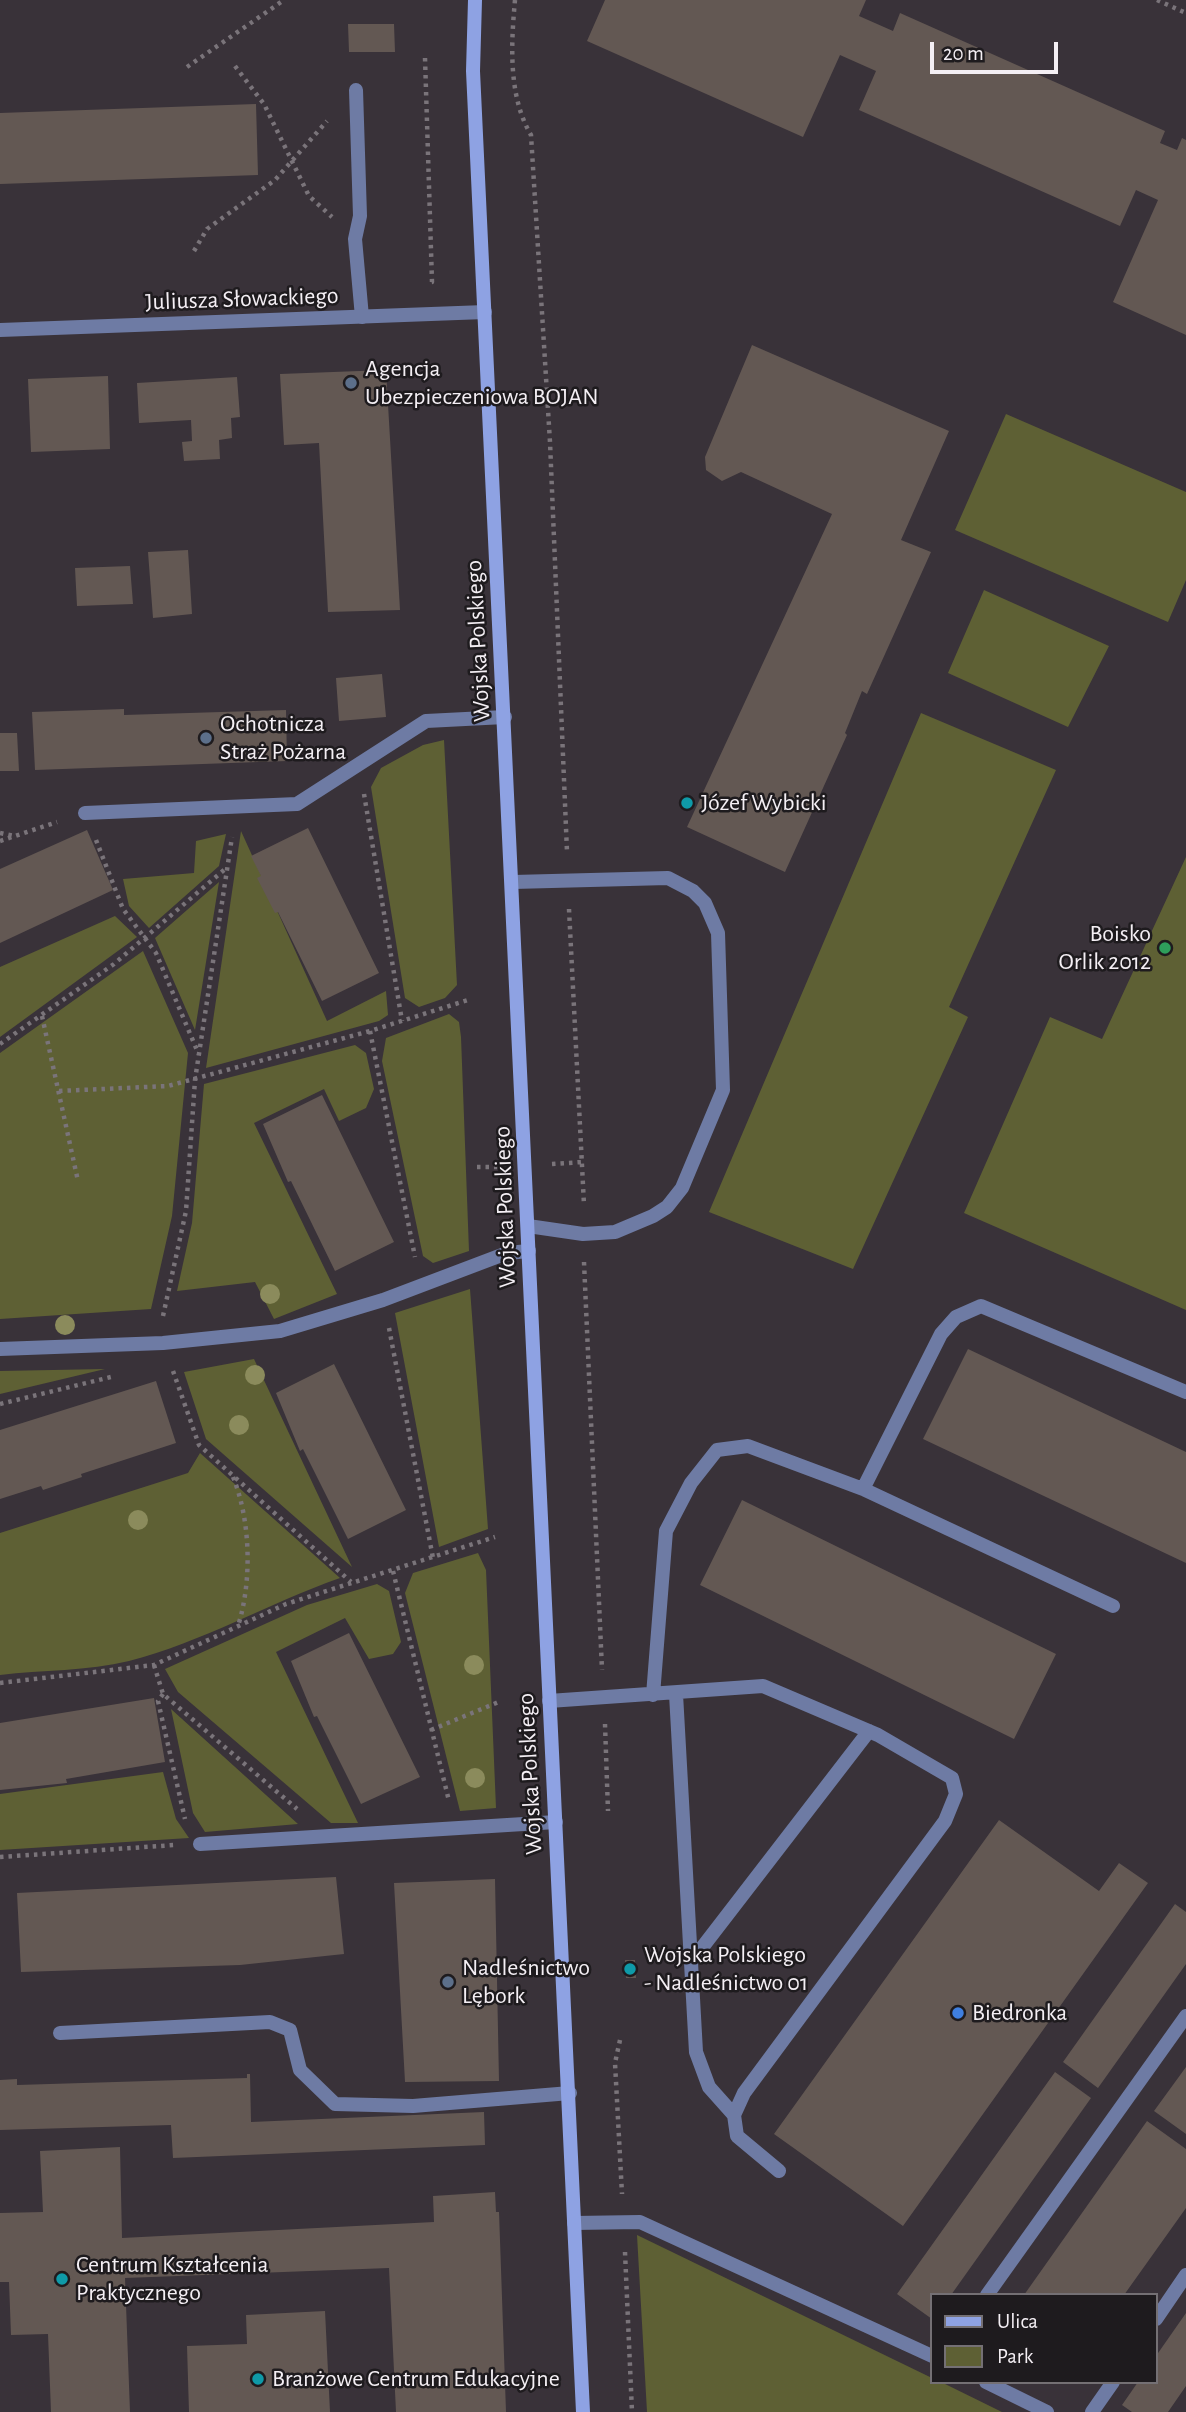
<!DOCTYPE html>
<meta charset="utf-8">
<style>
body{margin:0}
#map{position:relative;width:1186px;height:2412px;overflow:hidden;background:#393239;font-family:"Alegreya Sans",sans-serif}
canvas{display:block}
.legend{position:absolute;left:930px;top:2293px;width:228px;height:91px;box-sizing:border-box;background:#1e1b1e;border:2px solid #747074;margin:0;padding:9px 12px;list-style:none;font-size:21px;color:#f4eff4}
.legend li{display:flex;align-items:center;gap:14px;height:35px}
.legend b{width:35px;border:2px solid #747074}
.scale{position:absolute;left:930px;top:42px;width:128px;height:32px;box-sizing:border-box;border:4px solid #f4eff4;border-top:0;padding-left:9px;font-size:21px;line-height:24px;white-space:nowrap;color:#f4eff4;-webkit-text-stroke:5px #1e1b1e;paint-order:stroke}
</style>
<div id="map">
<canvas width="1186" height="2412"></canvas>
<ul class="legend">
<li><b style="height:9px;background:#8ea2e3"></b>Ulica</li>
<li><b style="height:19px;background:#5e6034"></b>Park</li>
</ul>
<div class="scale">20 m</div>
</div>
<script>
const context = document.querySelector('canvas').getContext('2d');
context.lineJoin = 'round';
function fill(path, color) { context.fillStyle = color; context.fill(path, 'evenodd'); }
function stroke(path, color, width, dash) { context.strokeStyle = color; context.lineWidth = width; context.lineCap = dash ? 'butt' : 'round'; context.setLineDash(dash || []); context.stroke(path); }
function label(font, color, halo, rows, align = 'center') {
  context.font = font + ' "Alegreya Sans",sans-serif'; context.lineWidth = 5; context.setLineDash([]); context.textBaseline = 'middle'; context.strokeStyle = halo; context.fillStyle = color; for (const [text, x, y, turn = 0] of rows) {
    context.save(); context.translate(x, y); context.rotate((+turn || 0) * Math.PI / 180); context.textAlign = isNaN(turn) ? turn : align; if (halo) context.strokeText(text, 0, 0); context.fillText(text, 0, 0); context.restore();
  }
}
fill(new Path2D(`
 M 1006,414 L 1186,492 L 1186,580 L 1168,622 L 955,530 Z
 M 984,590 L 1109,646 L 1068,727 L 948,673 Z
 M 921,713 L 1056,770 L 949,1007 L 968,1017 L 853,1269 L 709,1212 Z
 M 444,740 L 457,985 L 445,998 L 419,1007 L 405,998 L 371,787 L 381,768 L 423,745 Z
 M 241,831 L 327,1021 L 386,991 L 388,1015 L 379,1021 L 206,1068 Z
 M 226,834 L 219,866 L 149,928 L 129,906 L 123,879 L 194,873 L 196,841 Z
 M 1186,857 L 1186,1310 L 964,1213 L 1050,1017 L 1102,1039 Z
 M 219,882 L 195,1030 L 155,938 Z
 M 115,916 L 137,937 L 0,1037 L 0,967 Z
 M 143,951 L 188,1053 L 172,1216 L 151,1309 L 0,1319 L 0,1053 Z
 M 449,1014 L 459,1022 L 461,1037 L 469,1251 L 433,1263 L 423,1256 L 382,1061 L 386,1038 Z
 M 355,1045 L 366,1053 L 374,1089 L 366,1108 L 339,1121 L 324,1089 L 254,1123 L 337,1294 L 274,1319 L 255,1282 L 177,1291 L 192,1223 L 204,1084 Z
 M 470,1289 L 488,1529 L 439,1547 L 395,1313 Z
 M 254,1359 L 352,1567 L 206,1439 L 184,1372 Z
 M 105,1369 L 0,1394 L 0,1371 Z
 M 200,1453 L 340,1578 C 269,1603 203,1642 129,1661 C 88,1671 42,1670 0,1675 L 0,1533 L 188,1473 Z
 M 478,1553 L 486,1570 L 496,1808 L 460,1811 L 405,1593 L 413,1573 Z
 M 377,1584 L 389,1591 L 401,1642 L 393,1654 L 369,1659 L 345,1618 L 276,1652 L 358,1823 L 331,1823 L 178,1692 L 165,1669 L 307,1605 Z
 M 171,1709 L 298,1824 L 205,1832 L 193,1813 Z
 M 163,1772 L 176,1819 L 189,1838 L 0,1850 L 0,1794 Z
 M 637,2235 L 932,2378 L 932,2382 L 941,2382 L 1002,2412 L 647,2412 Z`), '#5e6034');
fill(new Path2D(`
 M 605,0 L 866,0 L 859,16 L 893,31 L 900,13 L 1165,131 L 1160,143 L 1177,150 L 1182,138 L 1186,140 L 1186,335 L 1113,302 L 1158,200 L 1136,190 L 1120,226 L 859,110 L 876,71 L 840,55 L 803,137 L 587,41 Z
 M 348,24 L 394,24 L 395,52 L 349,52 Z
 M 256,104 L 258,175 L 0,184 L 0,113 Z
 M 752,345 L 949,431 L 901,540 L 931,552 L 867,694 L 862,691 L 845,733 L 847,735 L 785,872 L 687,827 L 832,514 L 741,472 L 722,481 L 706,470 L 705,457 Z
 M 386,370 L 400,610 L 328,612 L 319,443 L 284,445 L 280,374 Z
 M 108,376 L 110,449 L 31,452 L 28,379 Z
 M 237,377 L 240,417 L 231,418 L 232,438 L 219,440 L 220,459 L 184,461 L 182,442 L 192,441 L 191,420 L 139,423 L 137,383 Z
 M 188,550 L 192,614 L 153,618 L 148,552 Z
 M 130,566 L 133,604 L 77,606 L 75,568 Z
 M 382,674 L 386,717 L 339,721 L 336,678 Z
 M 124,709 L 124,715 L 286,710 L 287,761 L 35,770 L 32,712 Z
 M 0,733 L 17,733 L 19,771 L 0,771 Z
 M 308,828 L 379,973 L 322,1001 L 278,912 L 275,913 L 257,878 L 261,876 L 251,856 Z
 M 87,830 L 113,890 L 0,943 L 0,869 Z
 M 322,1095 L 394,1242 L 335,1271 L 291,1181 L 288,1182 L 263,1124 Z
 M 968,1349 L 1186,1452 L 1186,1563 L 923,1439 Z
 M 334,1364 L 406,1510 L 348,1539 L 303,1449 L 300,1451 L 276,1393 Z
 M 156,1381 L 176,1443 L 81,1474 L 82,1477 L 43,1490 L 41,1486 L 0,1499 L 0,1430 Z
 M 742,1500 L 1056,1654 L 1014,1739 L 700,1585 Z
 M 349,1633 L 420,1777 L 361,1804 L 317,1716 L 314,1717 L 291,1661 Z
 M 154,1698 L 165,1762 L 66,1779 L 67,1783 L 0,1790 L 0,1723 Z
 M 999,1820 L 1099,1891 L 1119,1863 L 1148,1883 L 903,2226 L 774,2134 Z
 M 336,1877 L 344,1954 L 240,1965 L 21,1972 L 17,1893 Z
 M 495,1879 L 499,2081 L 405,2082 L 394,1883 Z
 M 1175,1904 L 1186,1912 L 1186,1964 L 1098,2088 L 1063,2062 Z
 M 625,1960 L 635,1960 L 636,1978 L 626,1978 Z
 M 1186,2067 L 1186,2134 L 1154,2111 Z
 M 1055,2072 L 1091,2098 L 951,2295 L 932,2295 L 932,2319 L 897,2294 Z
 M 247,2074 L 250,2074 L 251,2122 L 484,2112 L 485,2145 L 173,2158 L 171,2125 L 0,2130 L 0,2080 L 17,2079 L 17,2085 L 247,2078 Z
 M 1147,2121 L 1186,2149 L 1186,2208 L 1124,2295 L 1024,2295 Z
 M 120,2147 L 122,2238 L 434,2222 L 433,2196 L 495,2192 L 496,2212 L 499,2212 L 506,2412 L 396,2412 L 389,2268 L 125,2278 L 130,2412 L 51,2412 L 48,2334 L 11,2335 L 9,2282 L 0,2282 L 0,2213 L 43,2212 L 40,2151 Z
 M 325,2311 L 330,2412 L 189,2412 L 187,2346 L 247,2344 L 246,2315 Z
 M 1186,2313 L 1186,2386 L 1168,2412 L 1132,2412 L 1122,2405 L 1138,2382 L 1156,2382 L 1156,2356 Z`), '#635853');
stroke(new Path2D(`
 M 515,0 C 511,44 508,96 531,135 L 550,442 L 567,852
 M 1157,0 L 1186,13
 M 425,58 L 432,282 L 427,283
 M 235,66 L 264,104 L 309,196 L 332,217
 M 187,67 L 284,0
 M 194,251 L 207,229 L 275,180 L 327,121
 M 364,794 L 402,1021
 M 0,833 L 14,836
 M 96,840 L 123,909 L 156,953 L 199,1055
 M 0,841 L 57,822
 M 569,909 L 584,1205
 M 42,1016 L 78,1181
 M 370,1031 L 415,1257
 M 0,1044 L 114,964 L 224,870
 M 59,1091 L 168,1086 L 370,1031 L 468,1000
 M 552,1164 L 583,1162
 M 477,1167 L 498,1167
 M 584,1262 L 602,1670
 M 163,1316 L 186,1211 L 195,1080 L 232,837
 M 389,1328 L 433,1558
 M 173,1371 L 199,1445 L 351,1582
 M 0,1404 L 111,1377
 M 233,1477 C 251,1521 252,1582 238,1626
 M 393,1571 L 449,1801
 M 154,1665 L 163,1694 L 297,1809
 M 0,1683 L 154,1665 L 286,1604 L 495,1537
 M 163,1694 L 158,1701 L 185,1819
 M 605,1724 L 608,1811
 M 431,1730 L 501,1701
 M 0,1857 L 174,1845
 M 620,2040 L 615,2063 L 622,2194
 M 625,2252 L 632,2412`), '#7a747a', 4.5, [3.5, 5]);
stroke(new Path2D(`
 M 356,90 L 360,216 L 355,239 L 362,317
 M 85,813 L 297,804 L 426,721 L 505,717
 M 513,882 L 668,878 L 693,891 L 705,903 L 718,933 L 723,1090 L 682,1188 L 667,1207 L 653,1216 L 615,1232 L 583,1234 L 528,1226
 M 863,1489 L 1113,1606
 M 676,1694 L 696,2052 L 709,2087 L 734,2115
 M 653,1695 L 666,1531 L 691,1483 L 717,1450 L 748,1446 L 863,1489 L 941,1334 L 956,1317 L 981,1306 L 1186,1392
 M 549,1701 L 763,1686 L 878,1735 L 952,1778 L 956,1794 L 945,1821 L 744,2093 L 734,2115 L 737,2136 L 779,2171
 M 200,1844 L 556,1822
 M 691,1962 L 869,1731
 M 60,2033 L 270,2022 L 290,2030 L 300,2070 L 335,2104 L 413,2106 L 570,2093
 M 574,2223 L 640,2222 L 932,2356
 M 987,2295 L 1186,2016
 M 1156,2319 L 1186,2275
 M 986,2382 L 1047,2412
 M 1092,2412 L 1113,2382`), '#6e7ba4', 14);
stroke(new Path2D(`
 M 0,330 L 485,312
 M 0,1349 L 163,1343 L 280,1331 L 383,1300 L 507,1253 L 529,1251`), '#6e7ba4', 14);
stroke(new Path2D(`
 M 475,0 L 473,71 L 583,2412`), '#8ea2e3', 14);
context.fillStyle = '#8b8b5c';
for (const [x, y] of [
 [270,1294],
 [65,1325],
 [255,1375],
 [239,1425],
 [138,1520],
 [474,1665],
 [475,1778]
]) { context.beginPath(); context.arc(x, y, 10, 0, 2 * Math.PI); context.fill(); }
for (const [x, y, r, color] of [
 [351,383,7,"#5c6f8a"],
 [206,738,7,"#5c6f8a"],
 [687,803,7,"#0f9aa8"],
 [1165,948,7,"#2e9e5b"],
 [630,1969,7,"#0f9aa8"],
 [448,1982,7,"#5c6f8a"],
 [958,2013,7,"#3f7fe0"],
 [62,2279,7,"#0f9aa8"],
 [258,2379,7,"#0f9aa8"]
]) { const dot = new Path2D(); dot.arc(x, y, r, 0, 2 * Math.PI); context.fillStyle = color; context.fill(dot); stroke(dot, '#1e1b1e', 2.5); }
label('24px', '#f4eff4', '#1e1b1e', [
 ["Juliusza Słowackiego",242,299,-2],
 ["Wojska Polskiego",478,641,-93],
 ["Wojska Polskiego",505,1207,-92],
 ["Wojska Polskiego",530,1774,-93]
]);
label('24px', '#f4eff4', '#1e1b1e', [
 ["Agencja",365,369],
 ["Ubezpieczeniowa BOJAN",365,397],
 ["Ochotnicza",220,724],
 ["Straż Pożarna",220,752],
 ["Józef Wybicki",701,803],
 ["Boisko",1151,934,"right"],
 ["Orlik 2012",1151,962,"right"],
 ["Wojska Polskiego",644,1955],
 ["- Nadleśnictwo 01",644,1983],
 ["Nadleśnictwo",462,1968],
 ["Lębork",462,1996],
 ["Biedronka",972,2013],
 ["Centrum Kształcenia",76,2265],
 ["Praktycznego",76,2293],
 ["Branżowe Centrum Edukacyjne",272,2379]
], 'left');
</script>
